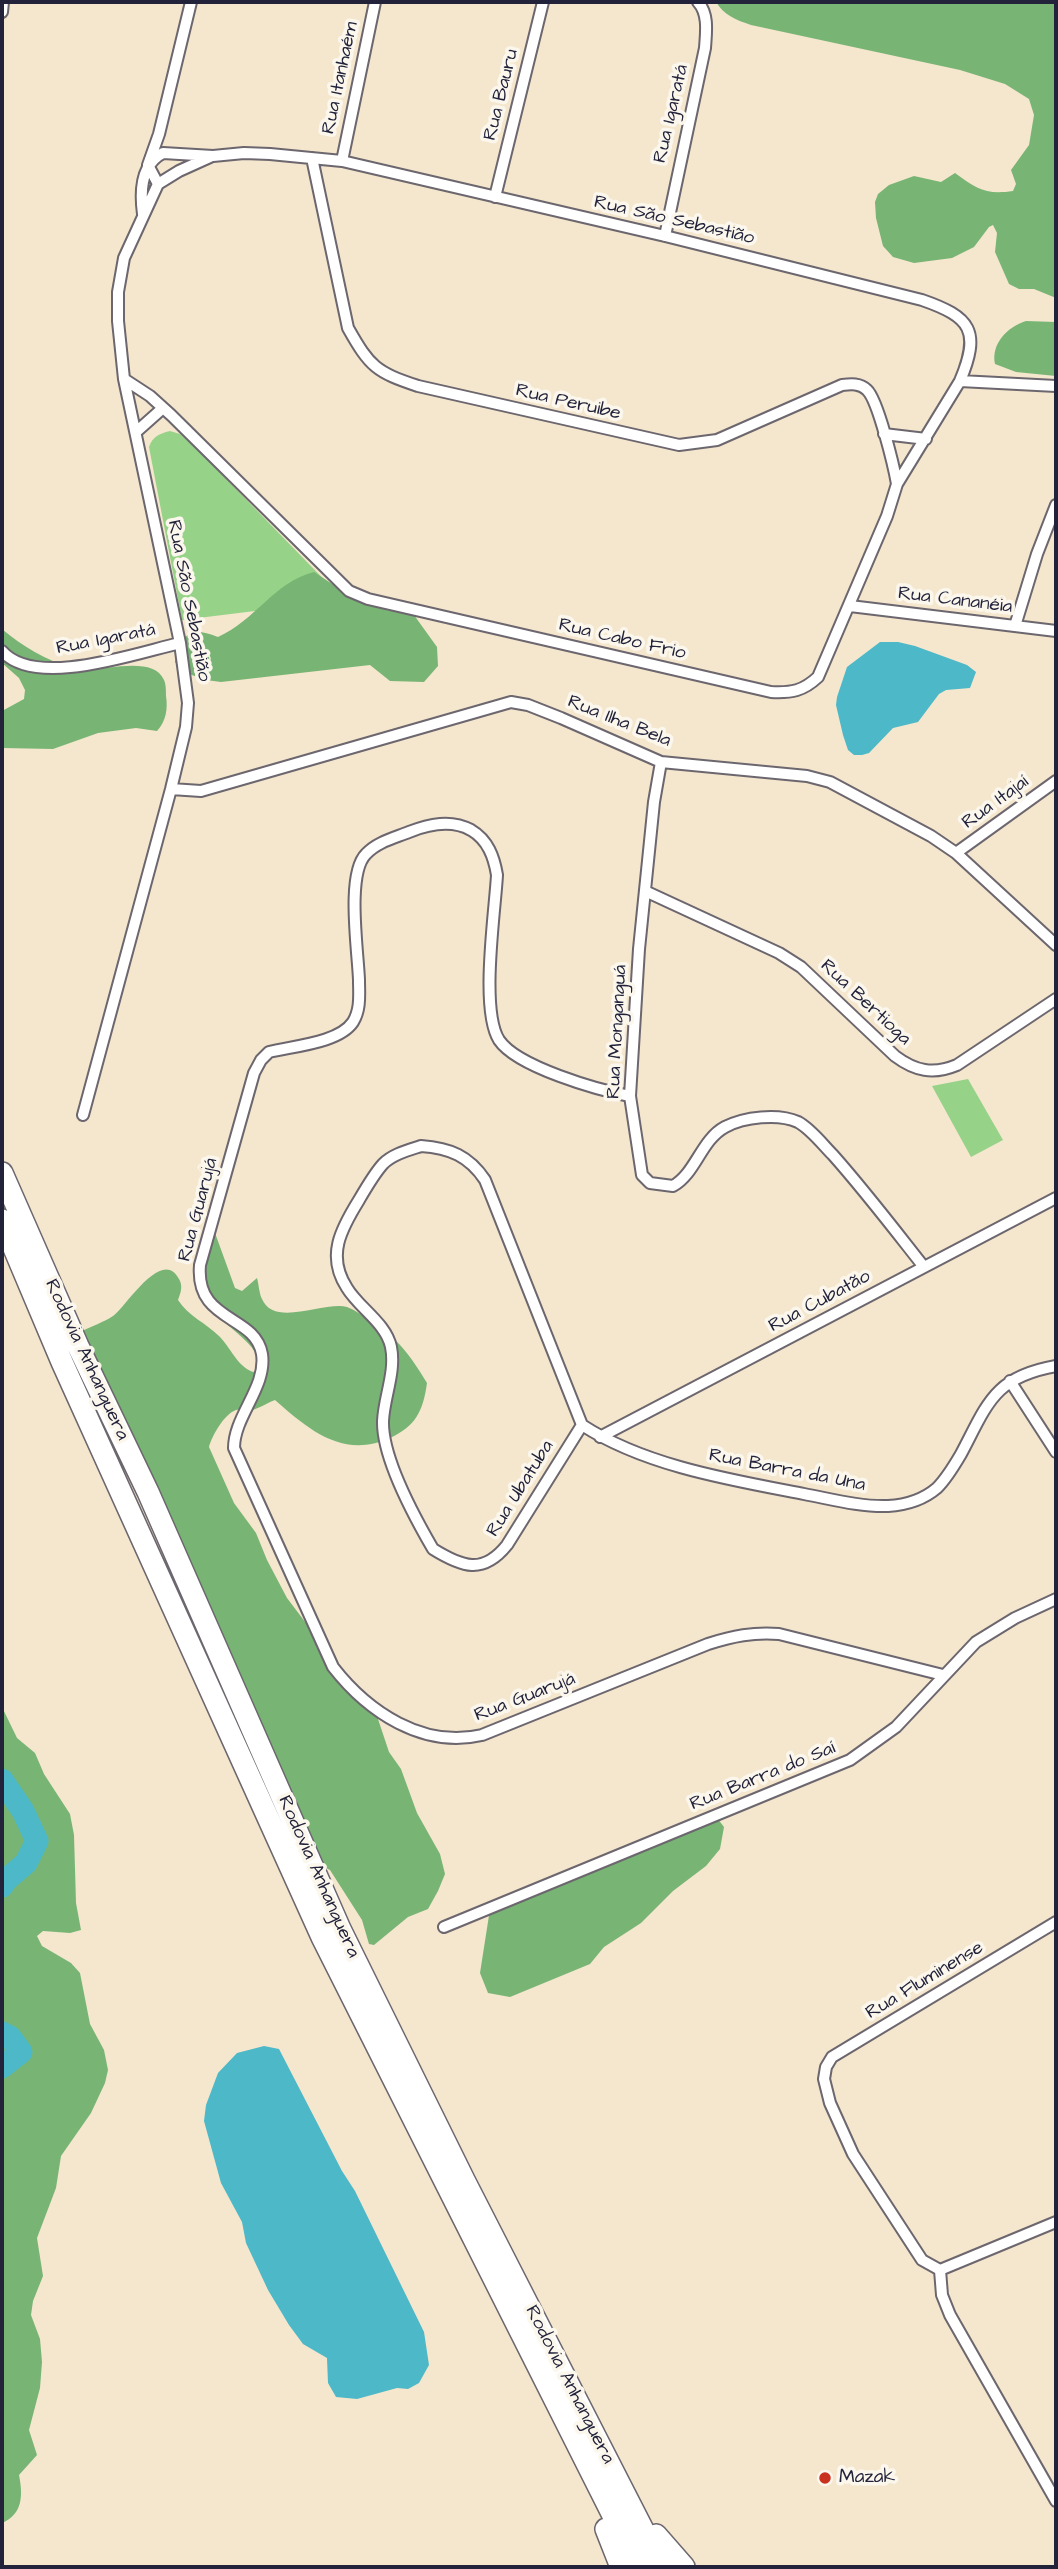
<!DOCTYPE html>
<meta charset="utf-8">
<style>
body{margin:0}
#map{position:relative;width:1058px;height:2569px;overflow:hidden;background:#f5e6ce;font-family:"Architects Daughter",sans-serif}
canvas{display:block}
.frame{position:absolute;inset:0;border:4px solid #22223b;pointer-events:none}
</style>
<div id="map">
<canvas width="1058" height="2569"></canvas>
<div class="frame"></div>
</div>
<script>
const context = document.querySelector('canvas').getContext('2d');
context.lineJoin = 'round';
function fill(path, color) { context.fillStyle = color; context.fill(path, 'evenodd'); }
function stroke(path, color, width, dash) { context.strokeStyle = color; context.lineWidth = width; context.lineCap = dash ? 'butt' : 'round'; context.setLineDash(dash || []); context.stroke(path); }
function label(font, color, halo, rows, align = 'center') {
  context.font = font + ' "Architects Daughter",sans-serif'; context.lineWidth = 7; context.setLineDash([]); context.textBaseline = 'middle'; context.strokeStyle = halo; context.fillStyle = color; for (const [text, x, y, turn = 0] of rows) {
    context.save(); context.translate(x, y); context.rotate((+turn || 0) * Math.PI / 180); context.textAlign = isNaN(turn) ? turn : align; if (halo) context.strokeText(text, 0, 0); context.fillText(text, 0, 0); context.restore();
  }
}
fill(new Path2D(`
 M 170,431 L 180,434 L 196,448 L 344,600 L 182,620 L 149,447 C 153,436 159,434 170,431 Z
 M 968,1079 L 1003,1140 L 971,1157 L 932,1086 Z`), '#96d388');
fill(new Path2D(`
 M 716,2 L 1056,2 L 1056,298 L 1034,289 L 1019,289 L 1009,284 L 995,252 L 997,233 L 993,225 L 989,227 L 974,247 L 952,258 L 914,263 L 893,257 L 883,246 L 876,218 L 875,202 L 878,194 L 889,185 L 914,176 L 941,182 L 955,173 C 977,189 986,195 1013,191 L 1016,184 L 1011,170 L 1029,145 L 1034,115 L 1029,99 L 1005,84 L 960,70 L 751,25 C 736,20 724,15 716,2 Z
 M 1026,321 L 1056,322 L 1056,376 L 1016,372 L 995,364 C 991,344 1007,327 1026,321 Z
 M 314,572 L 346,593 L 386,610 L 414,615 L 437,647 L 438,666 L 424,682 L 390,681 L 370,665 L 221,682 L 206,680 L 189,674 L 187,678 L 175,662 C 183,633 189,626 218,637 C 256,620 274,582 314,572 Z
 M 2,629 C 22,646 46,660 72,668 C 96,675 152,652 164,680 C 166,684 166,691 166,696 C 168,709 166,721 157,731 L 136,728 L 98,733 L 53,749 L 2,748 L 2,711 L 24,699 L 25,690 L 19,678 L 2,663 Z
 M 212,1233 L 215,1233 L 235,1288 L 242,1291 L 257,1278 C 259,1285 259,1293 262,1299 C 274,1328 325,1301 347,1307 C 353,1309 360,1314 366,1318 C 396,1336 409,1353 427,1383 C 423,1411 416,1426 390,1438 C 343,1459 309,1430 275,1400 C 267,1403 257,1410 248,1411 C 244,1411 240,1409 236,1410 C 224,1414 212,1436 209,1447 L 234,1503 L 256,1533 L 267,1560 L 287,1598 L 315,1635 L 327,1640 L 331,1665 L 376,1713 L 389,1752 L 401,1769 L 417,1813 L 440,1854 L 445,1874 L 438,1891 L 428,1909 L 408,1917 L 374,1945 L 369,1944 L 362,1920 L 330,1870 L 322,1866 L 119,1450 L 86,1397 L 82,1387 L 87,1360 L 82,1331 C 92,1326 104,1322 113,1316 C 125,1308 162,1246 179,1279 C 183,1286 181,1292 178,1300 C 188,1316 206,1323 219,1336 C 231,1348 237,1366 253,1372 L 260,1369 C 260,1331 194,1323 202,1270 C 203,1258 208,1245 212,1233 Z
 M 2,1707 L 17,1738 L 35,1753 L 44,1774 L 70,1814 L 74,1835 L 76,1903 L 81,1930 L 70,1933 L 43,1931 L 37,1936 L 42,1946 L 71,1963 L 80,1973 L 90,2024 L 104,2050 L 108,2070 L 105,2083 L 91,2113 L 61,2156 L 56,2188 L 37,2238 L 43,2276 L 33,2301 L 31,2315 L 40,2339 L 42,2362 L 40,2388 L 29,2430 L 37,2455 L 19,2475 C 23,2495 23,2514 2,2523 Z
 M 711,1810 L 724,1827 L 720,1849 L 706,1866 L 673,1891 L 641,1923 L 604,1947 L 590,1964 L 510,1997 L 488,1993 L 480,1973 L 490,1909 L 710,1814 Z`), '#78b574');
fill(new Path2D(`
 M 880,642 L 898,642 L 915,646 L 967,665 L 976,672 L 970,688 L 946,690 L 939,694 L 918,722 L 893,728 L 869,753 L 862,755 L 854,755 L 848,750 L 843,735 L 836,705 L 837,697 L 847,667 Z
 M 264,2046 L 279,2049 L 342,2171 L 355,2191 L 424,2332 L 429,2365 L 419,2383 L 408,2389 L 397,2388 L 357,2399 L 336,2397 L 328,2383 L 327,2358 L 303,2344 L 289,2325 L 268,2290 L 246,2243 L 242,2222 L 221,2183 L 204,2121 L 206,2105 L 218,2073 L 237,2053 Z`), '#4cb8c8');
stroke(new Path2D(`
 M 2,1780 L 23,1811 L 37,1841 L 26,1863 L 6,1880 L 2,1886
 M 2,2033 L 10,2037 L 21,2052 L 2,2067`), '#4cb8c8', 23);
const street = new Path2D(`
 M 2,12 L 3,2
 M 312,158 L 348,328 C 370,367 376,372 418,386 L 679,445 L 717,440 L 842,385 C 851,384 860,383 867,390 C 878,400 894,467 897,484
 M 342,161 L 375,2
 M 158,184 L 148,165 L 159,134 L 191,2
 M 495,197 L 543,2
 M 143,214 C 140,192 141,164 163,153 L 213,156 L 244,153 L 270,154 L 342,161 L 665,236 L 922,300 C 971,317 981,331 960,381 L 1056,386
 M 665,236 L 705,48 C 706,33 709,14 698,2
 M 124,379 L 150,396 L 171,415 L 349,591 L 368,599 L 771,692 C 792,693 803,691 818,677 L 887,516 L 897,484 L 960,381
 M 136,432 L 163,408
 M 884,434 L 926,439
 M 850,606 L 1056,631
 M 1015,626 L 1037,554 L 1056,505
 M 2,651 C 35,689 136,653 180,643
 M 661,762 L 654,802 L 639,949 L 630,1096 L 642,1175 L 650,1183 L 673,1186 C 696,1173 701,1140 725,1127 C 744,1117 778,1113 798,1122 C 811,1129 823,1145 833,1155 C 865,1191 894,1229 924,1267
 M 171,789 L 201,791 L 511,702 L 528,705 L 561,718 L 661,762 L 807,776 L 830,782 L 931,836 L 956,853 L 1056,945
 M 956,853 L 1056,781
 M 645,891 L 779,953 L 801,967 L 895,1056 C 915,1071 933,1075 957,1065 L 1056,999
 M 630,1096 C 598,1090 517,1067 499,1040 C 480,1010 495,912 497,875 C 494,857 488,840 471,830 C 451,819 429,824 409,832 C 394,838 377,842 366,854 C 346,874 358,951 359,980 C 359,994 361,1009 353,1022 C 339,1043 293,1046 269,1052 L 261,1060 L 254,1073 L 200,1265 C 195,1323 255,1314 262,1354 C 267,1387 234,1416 234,1448 L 333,1667 C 368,1712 423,1749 482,1735 L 708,1644 C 733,1636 753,1632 779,1634 L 943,1675
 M 83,1115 L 171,789 L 186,727 L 188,703 L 180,643 L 124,379 L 118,321 L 118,292 L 124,258 L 158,184 L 179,171 L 210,157
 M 421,1146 C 450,1148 469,1156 485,1180 L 582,1425 L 507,1545 C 483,1575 462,1567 433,1549 C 415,1518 382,1458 383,1421 C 384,1397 396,1372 391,1347 C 386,1323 359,1308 347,1288 C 326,1256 341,1229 359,1200 C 366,1188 374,1174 383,1164 C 393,1154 409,1150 421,1146 Z
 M 1010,1381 L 1056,1452
 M 582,1425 C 645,1466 731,1480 804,1494 C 831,1499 860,1507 888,1506 C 905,1505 923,1500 937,1488 C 947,1478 954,1466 961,1454 C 988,1403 994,1377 1056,1366
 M 600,1437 L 1056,1198
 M 1056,1922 L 832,2057 L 826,2067 L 824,2079 L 830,2103 L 853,2154 L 922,2260 L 940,2270 L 1056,2222
 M 444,1927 L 850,1760 L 896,1727 L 976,1642 L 1015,1618 L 1056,1599
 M 940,2270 L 942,2295 L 950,2315 L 1056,2501`);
const highway = new Path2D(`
 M 2,1173 L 78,1346 L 148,1492 L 340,1929 L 464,2180 L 662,2567
 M 2,1220 L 62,1362 L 322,1937 L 639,2567
 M 606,2529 L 621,2567
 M 656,2535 L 684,2567`);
stroke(street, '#6c676e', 14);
stroke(highway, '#6c676e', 24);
stroke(street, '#fff', 10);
stroke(highway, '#fff', 21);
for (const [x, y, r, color] of [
 [825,2478,7,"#c8321e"]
]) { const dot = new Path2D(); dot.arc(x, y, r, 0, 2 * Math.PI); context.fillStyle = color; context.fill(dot); stroke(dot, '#fbf7ec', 2.5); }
label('19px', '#22223b', '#fbf7ec', [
 ["Rua Itanhaém",341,78,-78],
 ["Rua Bauru",502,95,-76],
 ["Rua Igaratá",672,114,-77],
 ["Rua São Sebastião",674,221,13],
 ["Rua Peruibe",568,403,13],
 ["Rua São Sebastião",188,601,79],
 ["Rua Cananéia",955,601,7],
 ["Rua Igaratá",106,640,-11],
 ["Rua Cabo Frio",622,640,13],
 ["Rua Ilha Bela",619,722,22],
 ["Rua Itajaí",996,803,-36],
 ["Rua Bertioga",865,1003,43],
 ["Rua Monganguá",618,1032,-87],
 ["Rua Guarujá",199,1210,-75],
 ["Rua Cubatão",820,1302,-28],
 ["Rodovia Anhanguera",86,1360,65],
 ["Rua Barra da Una",787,1471,11],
 ["Rua Ubatuba",521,1489,-58],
 ["Rua Guarujá",525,1698,-21],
 ["Rua Barra do Saí",763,1777,-22],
 ["Rodovia Anhanguera",318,1877,66],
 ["Rua Fluminense",925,1981,-31],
 ["Rodovia Anhanguera",569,2385,63]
]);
label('19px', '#22223b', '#fbf7ec', [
 ["Mazak",839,2478]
], 'left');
</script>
